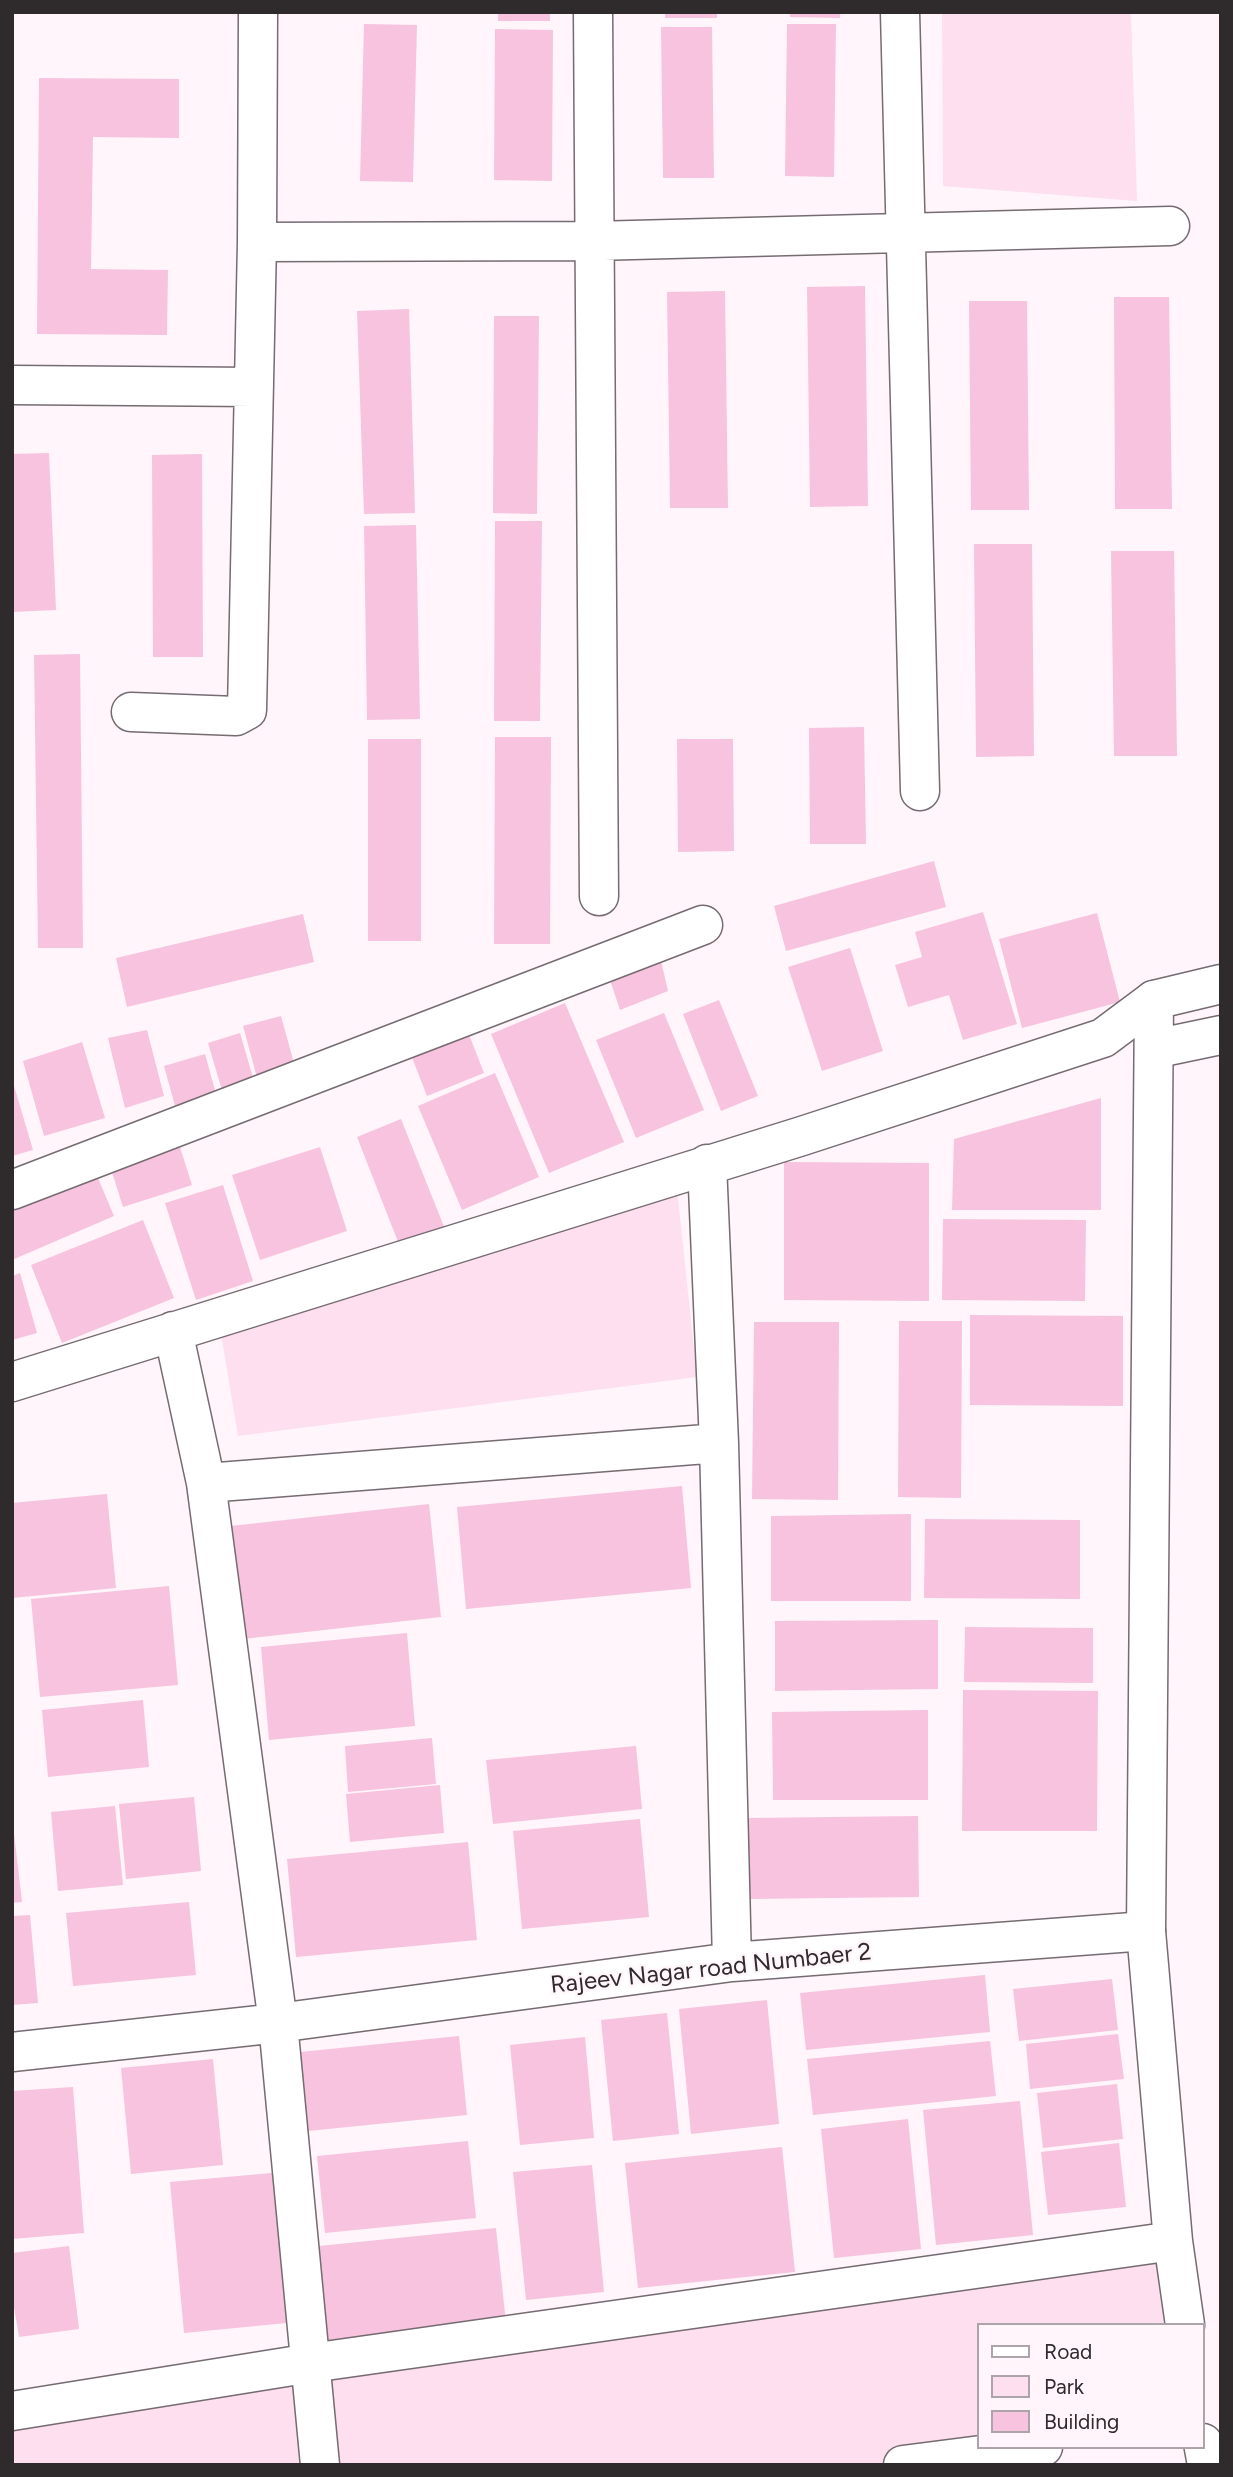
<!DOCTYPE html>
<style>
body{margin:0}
#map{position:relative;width:1233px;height:2477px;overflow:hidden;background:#fff5fa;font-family:Figtree,sans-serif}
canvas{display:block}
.frame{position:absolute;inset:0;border:14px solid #2f2b2d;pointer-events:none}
.legend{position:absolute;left:977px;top:2323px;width:228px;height:126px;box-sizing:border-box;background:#fff5fa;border:2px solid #aca4a8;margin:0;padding:9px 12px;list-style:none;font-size:21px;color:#2f2b2d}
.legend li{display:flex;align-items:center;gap:14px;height:35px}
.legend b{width:35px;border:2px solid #aca4a8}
</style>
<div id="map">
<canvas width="1233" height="2477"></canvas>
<div class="frame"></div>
<ul class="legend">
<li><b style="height:9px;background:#fff"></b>Road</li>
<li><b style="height:19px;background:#fedfef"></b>Park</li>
<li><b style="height:19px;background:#f8c3df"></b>Building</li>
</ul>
</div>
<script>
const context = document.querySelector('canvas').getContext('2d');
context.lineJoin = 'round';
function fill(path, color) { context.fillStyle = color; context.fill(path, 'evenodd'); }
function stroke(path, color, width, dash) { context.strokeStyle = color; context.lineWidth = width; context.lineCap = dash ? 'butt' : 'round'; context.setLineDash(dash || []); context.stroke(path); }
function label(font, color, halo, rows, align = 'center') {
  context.font = font + ' Figtree,sans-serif'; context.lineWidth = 5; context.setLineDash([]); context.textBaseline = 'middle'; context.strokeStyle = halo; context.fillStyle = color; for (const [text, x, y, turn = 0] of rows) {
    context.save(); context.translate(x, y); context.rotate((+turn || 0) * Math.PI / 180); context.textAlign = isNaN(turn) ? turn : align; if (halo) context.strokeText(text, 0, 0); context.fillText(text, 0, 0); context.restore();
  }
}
fill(new Path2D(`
 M 942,12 L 1131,12 L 1137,201 L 943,186 Z
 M 677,1189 L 697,1377 L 238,1436 L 221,1334 Z
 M 1173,2241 L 1185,2325 L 979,2325 L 979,2447 L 903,2465 L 12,2465 L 12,2411 Z`), '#fedfef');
fill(new Path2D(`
 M 498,12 L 550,12 L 550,21 L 498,21 Z
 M 665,12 L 717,12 L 717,18 L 665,18 Z
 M 790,12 L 840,12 L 840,18 L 790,17 Z
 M 364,24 L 417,25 L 413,182 L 360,181 Z
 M 787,24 L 836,24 L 834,177 L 785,176 Z
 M 661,27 L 712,27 L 714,178 L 663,178 Z
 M 495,29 L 553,30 L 552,181 L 494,180 Z
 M 39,78 L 179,79 L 179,138 L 93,137 L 91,269 L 168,270 L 167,335 L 37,334 Z
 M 865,286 L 868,506 L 810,507 L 807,287 Z
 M 725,291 L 728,508 L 670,508 L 667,292 Z
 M 1114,297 L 1169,297 L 1172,509 L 1115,509 Z
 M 969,301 L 1027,301 L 1029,510 L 971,510 Z
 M 409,309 L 415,513 L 364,514 L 357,311 Z
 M 494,316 L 539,316 L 537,514 L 493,513 Z
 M 49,453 L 56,610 L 12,612 L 12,454 Z
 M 202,454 L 203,657 L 153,657 L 152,455 Z
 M 495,521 L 542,521 L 540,721 L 494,721 Z
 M 416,525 L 420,719 L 367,720 L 364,526 Z
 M 974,544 L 1032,544 L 1034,756 L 976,757 Z
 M 1111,551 L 1174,551 L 1177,756 L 1114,756 Z
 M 80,654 L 83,948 L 38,948 L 34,655 Z
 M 864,727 L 866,844 L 810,844 L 809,728 Z
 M 495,737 L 551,737 L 550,944 L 494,944 Z
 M 368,739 L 421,739 L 421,941 L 368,941 Z
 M 677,739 L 733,739 L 734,851 L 678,852 Z
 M 934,861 L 946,907 L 786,951 L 774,906 Z
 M 983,912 L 1017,1024 L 963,1040 L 949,995 L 908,1007 L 895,965 L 922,957 L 915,932 Z
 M 1097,913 L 1120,1002 L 1022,1028 L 999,939 Z
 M 303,914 L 314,962 L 127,1007 L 116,958 Z
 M 850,948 L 883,1051 L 822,1071 L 788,967 Z
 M 659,952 L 668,991 L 620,1010 L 606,968 Z
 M 719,1000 L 758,1096 L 721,1111 L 683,1014 Z
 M 565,1003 L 624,1142 L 549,1173 L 491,1034 Z
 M 664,1013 L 704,1110 L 636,1138 L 596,1040 Z
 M 281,1016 L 297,1074 L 259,1085 L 243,1026 Z
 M 147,1030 L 164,1096 L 125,1108 L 108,1038 Z
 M 468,1032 L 484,1073 L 427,1096 L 411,1055 Z
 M 240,1033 L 256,1088 L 224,1097 L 208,1043 Z
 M 82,1042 L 105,1118 L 44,1136 L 23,1061 Z
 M 205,1054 L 218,1101 L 177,1113 L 164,1066 Z
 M 495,1073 L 539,1177 L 462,1210 L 418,1106 Z
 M 12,1079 L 33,1150 L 12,1156 Z
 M 1101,1098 L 1101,1210 L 952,1210 L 954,1139 Z
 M 401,1119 L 445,1229 L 400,1247 L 357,1137 Z
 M 179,1144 L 192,1185 L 123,1207 L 110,1166 Z
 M 320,1147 L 347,1231 L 260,1260 L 232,1175 Z
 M 784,1162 L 929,1163 L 929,1301 L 784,1300 Z
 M 95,1171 L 114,1216 L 12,1260 L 12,1207 Z
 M 223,1185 L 253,1281 L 196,1300 L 165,1203 Z
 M 943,1219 L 1086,1220 L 1085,1301 L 942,1300 Z
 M 143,1220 L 174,1298 L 62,1343 L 31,1265 Z
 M 20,1273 L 37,1333 L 12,1340 L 12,1276 Z
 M 970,1315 L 1123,1316 L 1123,1406 L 970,1405 Z
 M 899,1321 L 962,1321 L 961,1498 L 898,1497 Z
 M 754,1322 L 839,1322 L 838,1500 L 752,1499 Z
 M 682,1486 L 691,1588 L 466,1609 L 457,1507 Z
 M 107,1494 L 116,1588 L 12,1598 L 12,1503 Z
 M 429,1504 L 441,1617 L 243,1639 L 231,1526 Z
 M 911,1514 L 911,1601 L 771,1601 L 771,1516 Z
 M 925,1519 L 1080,1520 L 1080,1599 L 924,1598 Z
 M 169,1586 L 178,1685 L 40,1697 L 31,1599 Z
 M 938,1620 L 938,1689 L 775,1691 L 775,1621 Z
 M 965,1627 L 1093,1628 L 1093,1683 L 964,1682 Z
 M 407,1633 L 415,1726 L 269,1740 L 261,1647 Z
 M 963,1690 L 1098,1691 L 1097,1831 L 962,1831 Z
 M 143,1700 L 149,1767 L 48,1777 L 42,1710 Z
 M 928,1710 L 928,1800 L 773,1800 L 772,1712 Z
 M 432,1738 L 436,1784 L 348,1792 L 345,1746 Z
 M 636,1746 L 642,1809 L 493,1824 L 486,1760 Z
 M 440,1785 L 444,1833 L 350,1842 L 346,1794 Z
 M 194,1797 L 201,1871 L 126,1879 L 119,1804 Z
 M 115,1806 L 123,1885 L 58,1891 L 51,1812 Z
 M 12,1816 L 22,1902 L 12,1903 Z
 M 918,1816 L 919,1897 L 748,1899 L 748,1818 Z
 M 640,1819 L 649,1917 L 522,1929 L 513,1831 Z
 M 468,1842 L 477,1940 L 296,1957 L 287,1859 Z
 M 189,1902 L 196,1975 L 73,1986 L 66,1913 Z
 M 30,1915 L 38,2003 L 12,2005 L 12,1916 Z
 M 985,1975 L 990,2032 L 806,2050 L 800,1993 Z
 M 1112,1979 L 1118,2030 L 1019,2041 L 1013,1989 Z
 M 767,2000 L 779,2124 L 691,2134 L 679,2009 Z
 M 667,2013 L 679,2134 L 613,2141 L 601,2020 Z
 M 1118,2034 L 1124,2079 L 1030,2089 L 1026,2044 Z
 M 459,2036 L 467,2115 L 308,2131 L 300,2052 Z
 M 585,2037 L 594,2138 L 520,2145 L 510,2045 Z
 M 990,2041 L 996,2096 L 813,2115 L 807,2059 Z
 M 213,2059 L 223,2165 L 131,2174 L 121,2068 Z
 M 1117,2084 L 1123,2139 L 1043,2148 L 1037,2093 Z
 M 73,2087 L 84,2233 L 12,2239 L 12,2091 Z
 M 1020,2101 L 1033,2235 L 936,2245 L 923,2110 Z
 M 908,2119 L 921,2249 L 834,2258 L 821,2129 Z
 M 468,2141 L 476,2218 L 325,2233 L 317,2156 Z
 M 1119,2143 L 1126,2207 L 1048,2215 L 1041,2152 Z
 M 782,2147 L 795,2272 L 638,2288 L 625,2163 Z
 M 592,2165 L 604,2292 L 526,2300 L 513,2172 Z
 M 283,2172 L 297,2322 L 184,2333 L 170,2182 Z
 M 496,2228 L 506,2323 L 328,2341 L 319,2246 Z
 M 69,2246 L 79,2329 L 19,2337 L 12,2295 L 12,2253 Z`), '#f8c3df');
const street = new Path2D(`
 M 593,12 L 599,896
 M 900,12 L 920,791
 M 257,242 L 594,241 L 1170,226
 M 12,385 L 254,387
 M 131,712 L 236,716 L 247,710 L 257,242 L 258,12
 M 707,1164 L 719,1443 L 732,1962
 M 12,1190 L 703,925
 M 173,1331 L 206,1483 L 278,2023 L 320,2465
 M 12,1382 L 802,1136 L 1103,1038 L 1154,1000
 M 206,1483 L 719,1443
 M 12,2052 L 278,2023 L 732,1962 L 1146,1931
 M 1203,2443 L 1207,2465`);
const secondary = new Path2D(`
 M 1154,1049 L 1221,1035
 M 1185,2325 L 1173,2241 L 1146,1931 L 1154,1000 L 1221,984
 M 12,2411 L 311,2363 L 1173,2241
 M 903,2465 L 1043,2447`);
stroke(street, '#756b70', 41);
stroke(secondary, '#756b70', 41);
stroke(street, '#fff', 38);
stroke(secondary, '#fff', 38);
label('24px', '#2f2b2d', '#fff5fa', [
 ["Rajeev Nagar road Numbaer 2",711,1969,-6]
]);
</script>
